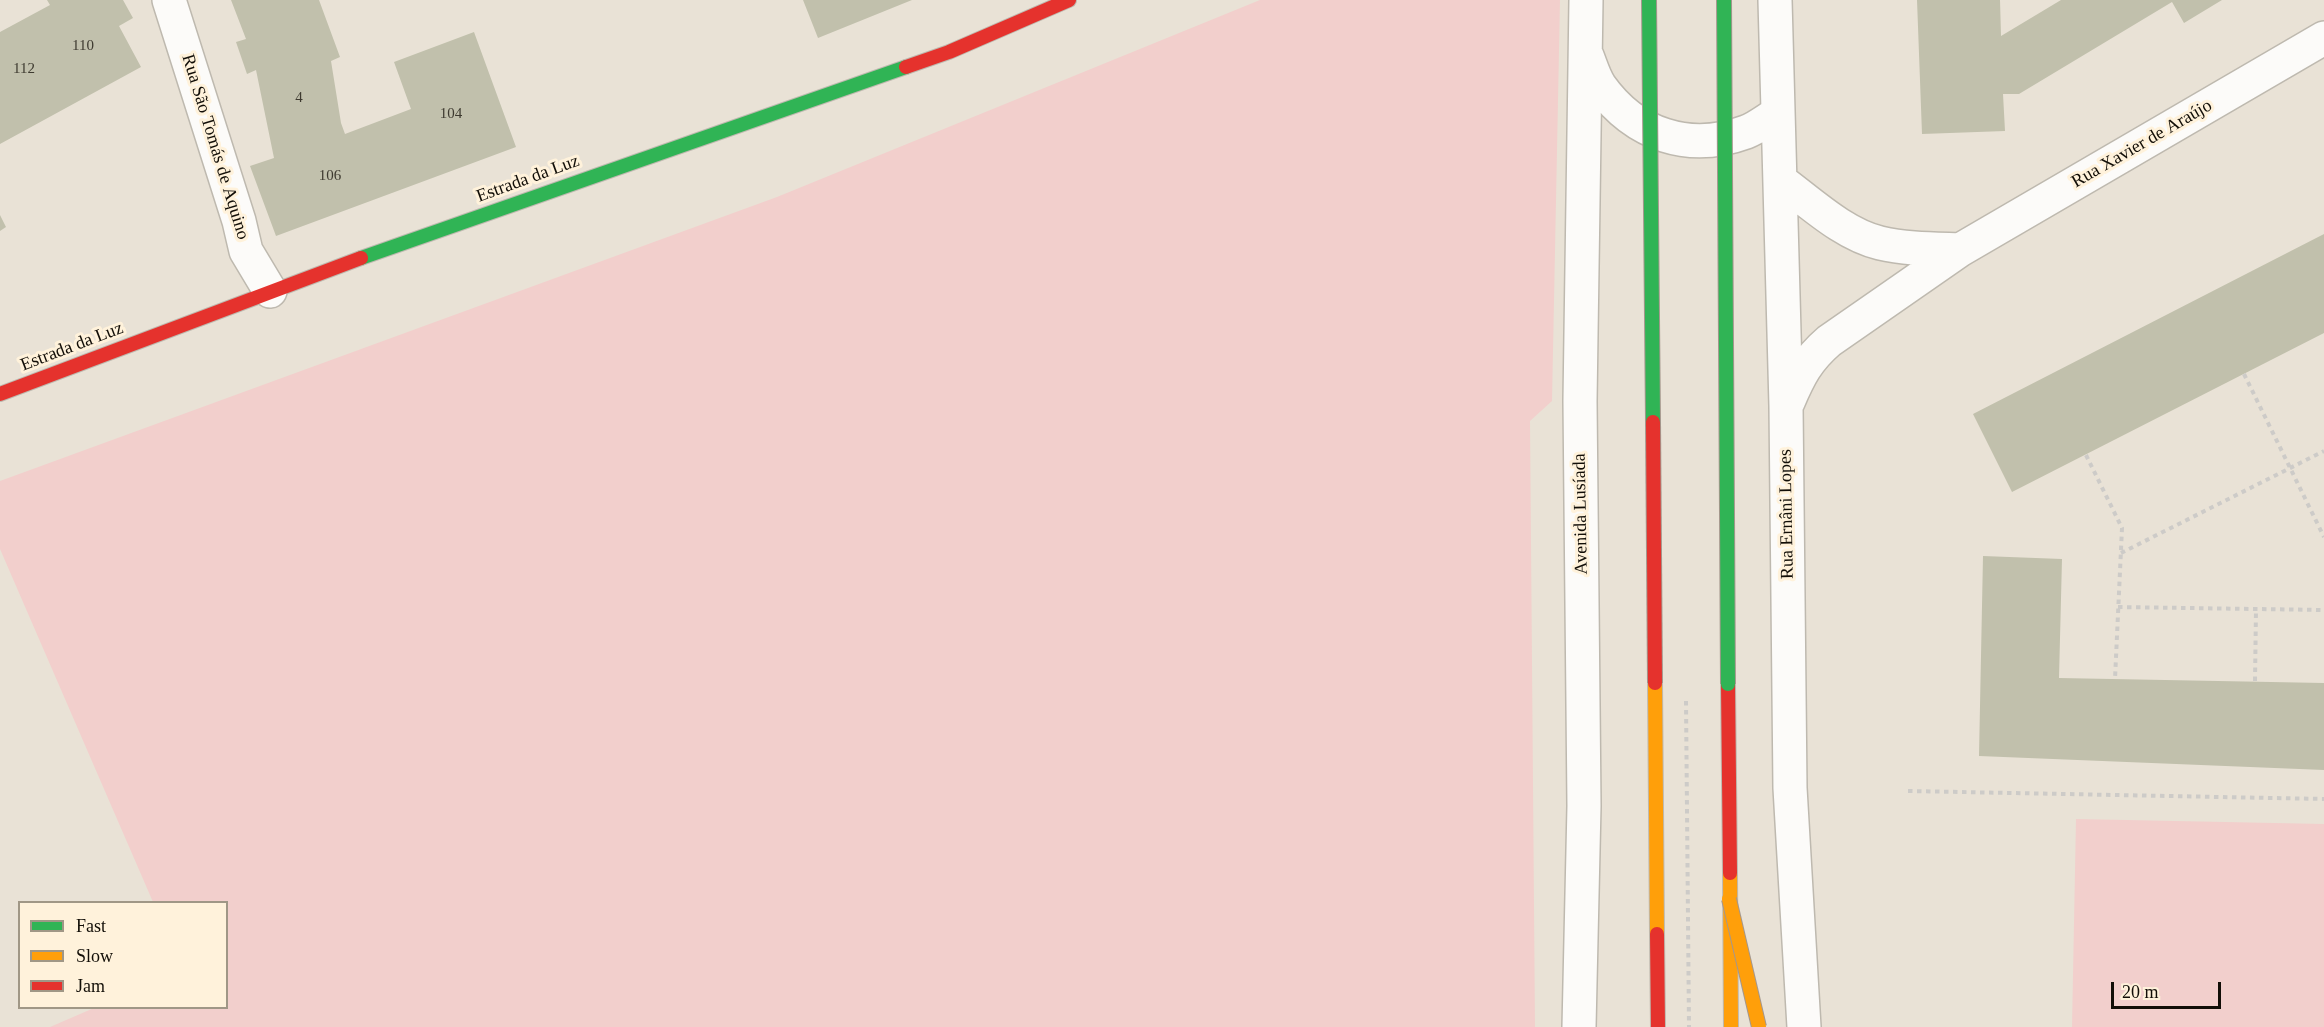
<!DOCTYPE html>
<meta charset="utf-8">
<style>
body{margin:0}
#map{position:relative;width:2324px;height:1027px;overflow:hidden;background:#e9e2d6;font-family:"Times New Roman",serif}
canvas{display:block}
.legend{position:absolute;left:18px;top:901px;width:210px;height:108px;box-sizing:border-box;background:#fff2db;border:2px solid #a09786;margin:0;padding:8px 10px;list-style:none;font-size:18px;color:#120e07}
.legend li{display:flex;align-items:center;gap:12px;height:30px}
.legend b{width:30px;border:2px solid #a09786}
.scale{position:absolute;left:2111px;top:982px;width:110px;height:27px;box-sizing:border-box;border:3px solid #120e07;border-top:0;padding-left:8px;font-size:18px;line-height:21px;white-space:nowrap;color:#120e07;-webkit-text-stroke:4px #fff2db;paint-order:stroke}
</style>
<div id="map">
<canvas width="2324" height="1027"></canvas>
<ul class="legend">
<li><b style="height:8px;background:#30b455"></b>Fast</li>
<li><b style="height:8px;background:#ff9f0a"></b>Slow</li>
<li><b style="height:8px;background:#e5322d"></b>Jam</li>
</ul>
<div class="scale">20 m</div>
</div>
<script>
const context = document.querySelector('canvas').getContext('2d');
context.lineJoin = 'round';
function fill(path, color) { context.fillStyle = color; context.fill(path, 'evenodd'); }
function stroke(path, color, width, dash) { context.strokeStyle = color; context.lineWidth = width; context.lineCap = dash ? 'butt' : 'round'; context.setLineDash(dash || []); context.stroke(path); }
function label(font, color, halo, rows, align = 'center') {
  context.font = font + ' "Times New Roman",serif'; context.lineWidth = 6; context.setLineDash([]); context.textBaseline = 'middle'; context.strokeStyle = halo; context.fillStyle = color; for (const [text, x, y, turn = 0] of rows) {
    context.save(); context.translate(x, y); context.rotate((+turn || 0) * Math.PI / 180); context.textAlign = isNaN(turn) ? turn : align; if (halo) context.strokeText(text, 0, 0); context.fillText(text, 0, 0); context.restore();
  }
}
fill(new Path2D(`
 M 1260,0 L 1560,0 L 1552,401 L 1530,421 L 1535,1027 L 50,1027 L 94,1008 L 226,1008 L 226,902 L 153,902 L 0,549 L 0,481 L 777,197 Z
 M 2076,819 L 2324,824 L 2324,1027 L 2072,1027 Z`), '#f2cfcc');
fill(new Path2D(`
 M 47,0 L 123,0 L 133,18 L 119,26 L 141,67 L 0,144 L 0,32 L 50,5 Z
 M 231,0 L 319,0 L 340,57 L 331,61 L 341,123 L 345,134 L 411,109 L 394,62 L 474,32 L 516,147 L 276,236 L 250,166 L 274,158 L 256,70 L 247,74 L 236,42 L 246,39 Z
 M 803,0 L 912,0 L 818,38 Z
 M 1917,0 L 2000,0 L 2001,36 L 2061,0 L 2222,0 L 2184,23 L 2172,2 L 2019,94 L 2003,94 L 2005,131 L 1922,134 Z
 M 0,215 L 6,227 L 0,231 Z
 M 2324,234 L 2324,333 L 2012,492 L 1973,414 Z
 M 1983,556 L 2062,559 L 2059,678 L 2324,683 L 2324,770 L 1979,756 Z`), '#c1c0ac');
const street = new Path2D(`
 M 169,0 L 239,221 L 246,251 L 270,291
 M 1775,0 L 1786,406 L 1790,788 L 1804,1027
 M 1587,56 C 1591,66 1594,77 1600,86 C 1635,135 1689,153 1746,132 C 1757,128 1768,119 1778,113
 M 1781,181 C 1811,203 1843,234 1880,243 C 1906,249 1933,249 1960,250
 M 1788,402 C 1799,376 1807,360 1829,341 L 1960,250 L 2324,38
 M 1579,1027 L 1584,806 L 1580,401 L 1586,0`);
const fast = new Path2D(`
 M 361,258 L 906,67`);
const slow = new Path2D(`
 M 1655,683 L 1657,934
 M 1730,873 L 1731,1027`);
const jam = new Path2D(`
 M 906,67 L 949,52 L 1069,0
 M 0,394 L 361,258
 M 1728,684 L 1730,873
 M 1657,934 L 1658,1027`);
stroke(street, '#beb9af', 36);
stroke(fast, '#beb9af', 16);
stroke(slow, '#beb9af', 16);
stroke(jam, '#beb9af', 16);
stroke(new Path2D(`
 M 2244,374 L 2324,537
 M 2086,455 L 2122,528 L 2115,679
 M 2121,553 L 2324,451
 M 2118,607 L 2324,610
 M 2255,681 L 2256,609
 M 1908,791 L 2324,799`), '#cdcbc8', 4, [4.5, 4.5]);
stroke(street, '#fcfbf9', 33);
stroke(fast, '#30b455', 14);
stroke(slow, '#ff9f0a', 14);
stroke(jam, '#e5322d', 14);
const fastBridge = new Path2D(`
 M 1649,0 L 1653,422
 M 1724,0 L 1728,684`);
const slowBridge = new Path2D(`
 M 1729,899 L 1759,1027`);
const jamBridge = new Path2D(`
 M 1653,422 L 1655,683`);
stroke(fastBridge, '#a4978d', 16, []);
stroke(slowBridge, '#a4978d', 16, []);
stroke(jamBridge, '#a4978d', 16, []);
stroke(new Path2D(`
 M 1686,701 L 1689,1027`), '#cdcbc8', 4, [4.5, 4.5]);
stroke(fastBridge, '#30b455', 14);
stroke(slowBridge, '#ff9f0a', 14);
stroke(jamBridge, '#e5322d', 14);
label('15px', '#3e3a30', null, [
 ["110",83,46],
 ["112",24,69],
 ["4",299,98],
 ["104",451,114],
 ["106",330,176]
]);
label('18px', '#120e07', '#fff2db', [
 ["Rua Xavier de Araújo",2142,144,-30],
 ["Rua São Tomás de Aquino",215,147,73],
 ["Estrada da Luz",528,179,-20],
 ["Estrada da Luz",72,347,-21],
 ["Avenida Lusíada",1581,514,-91],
 ["Rua Ernâni Lopes",1787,514,-91]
]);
</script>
